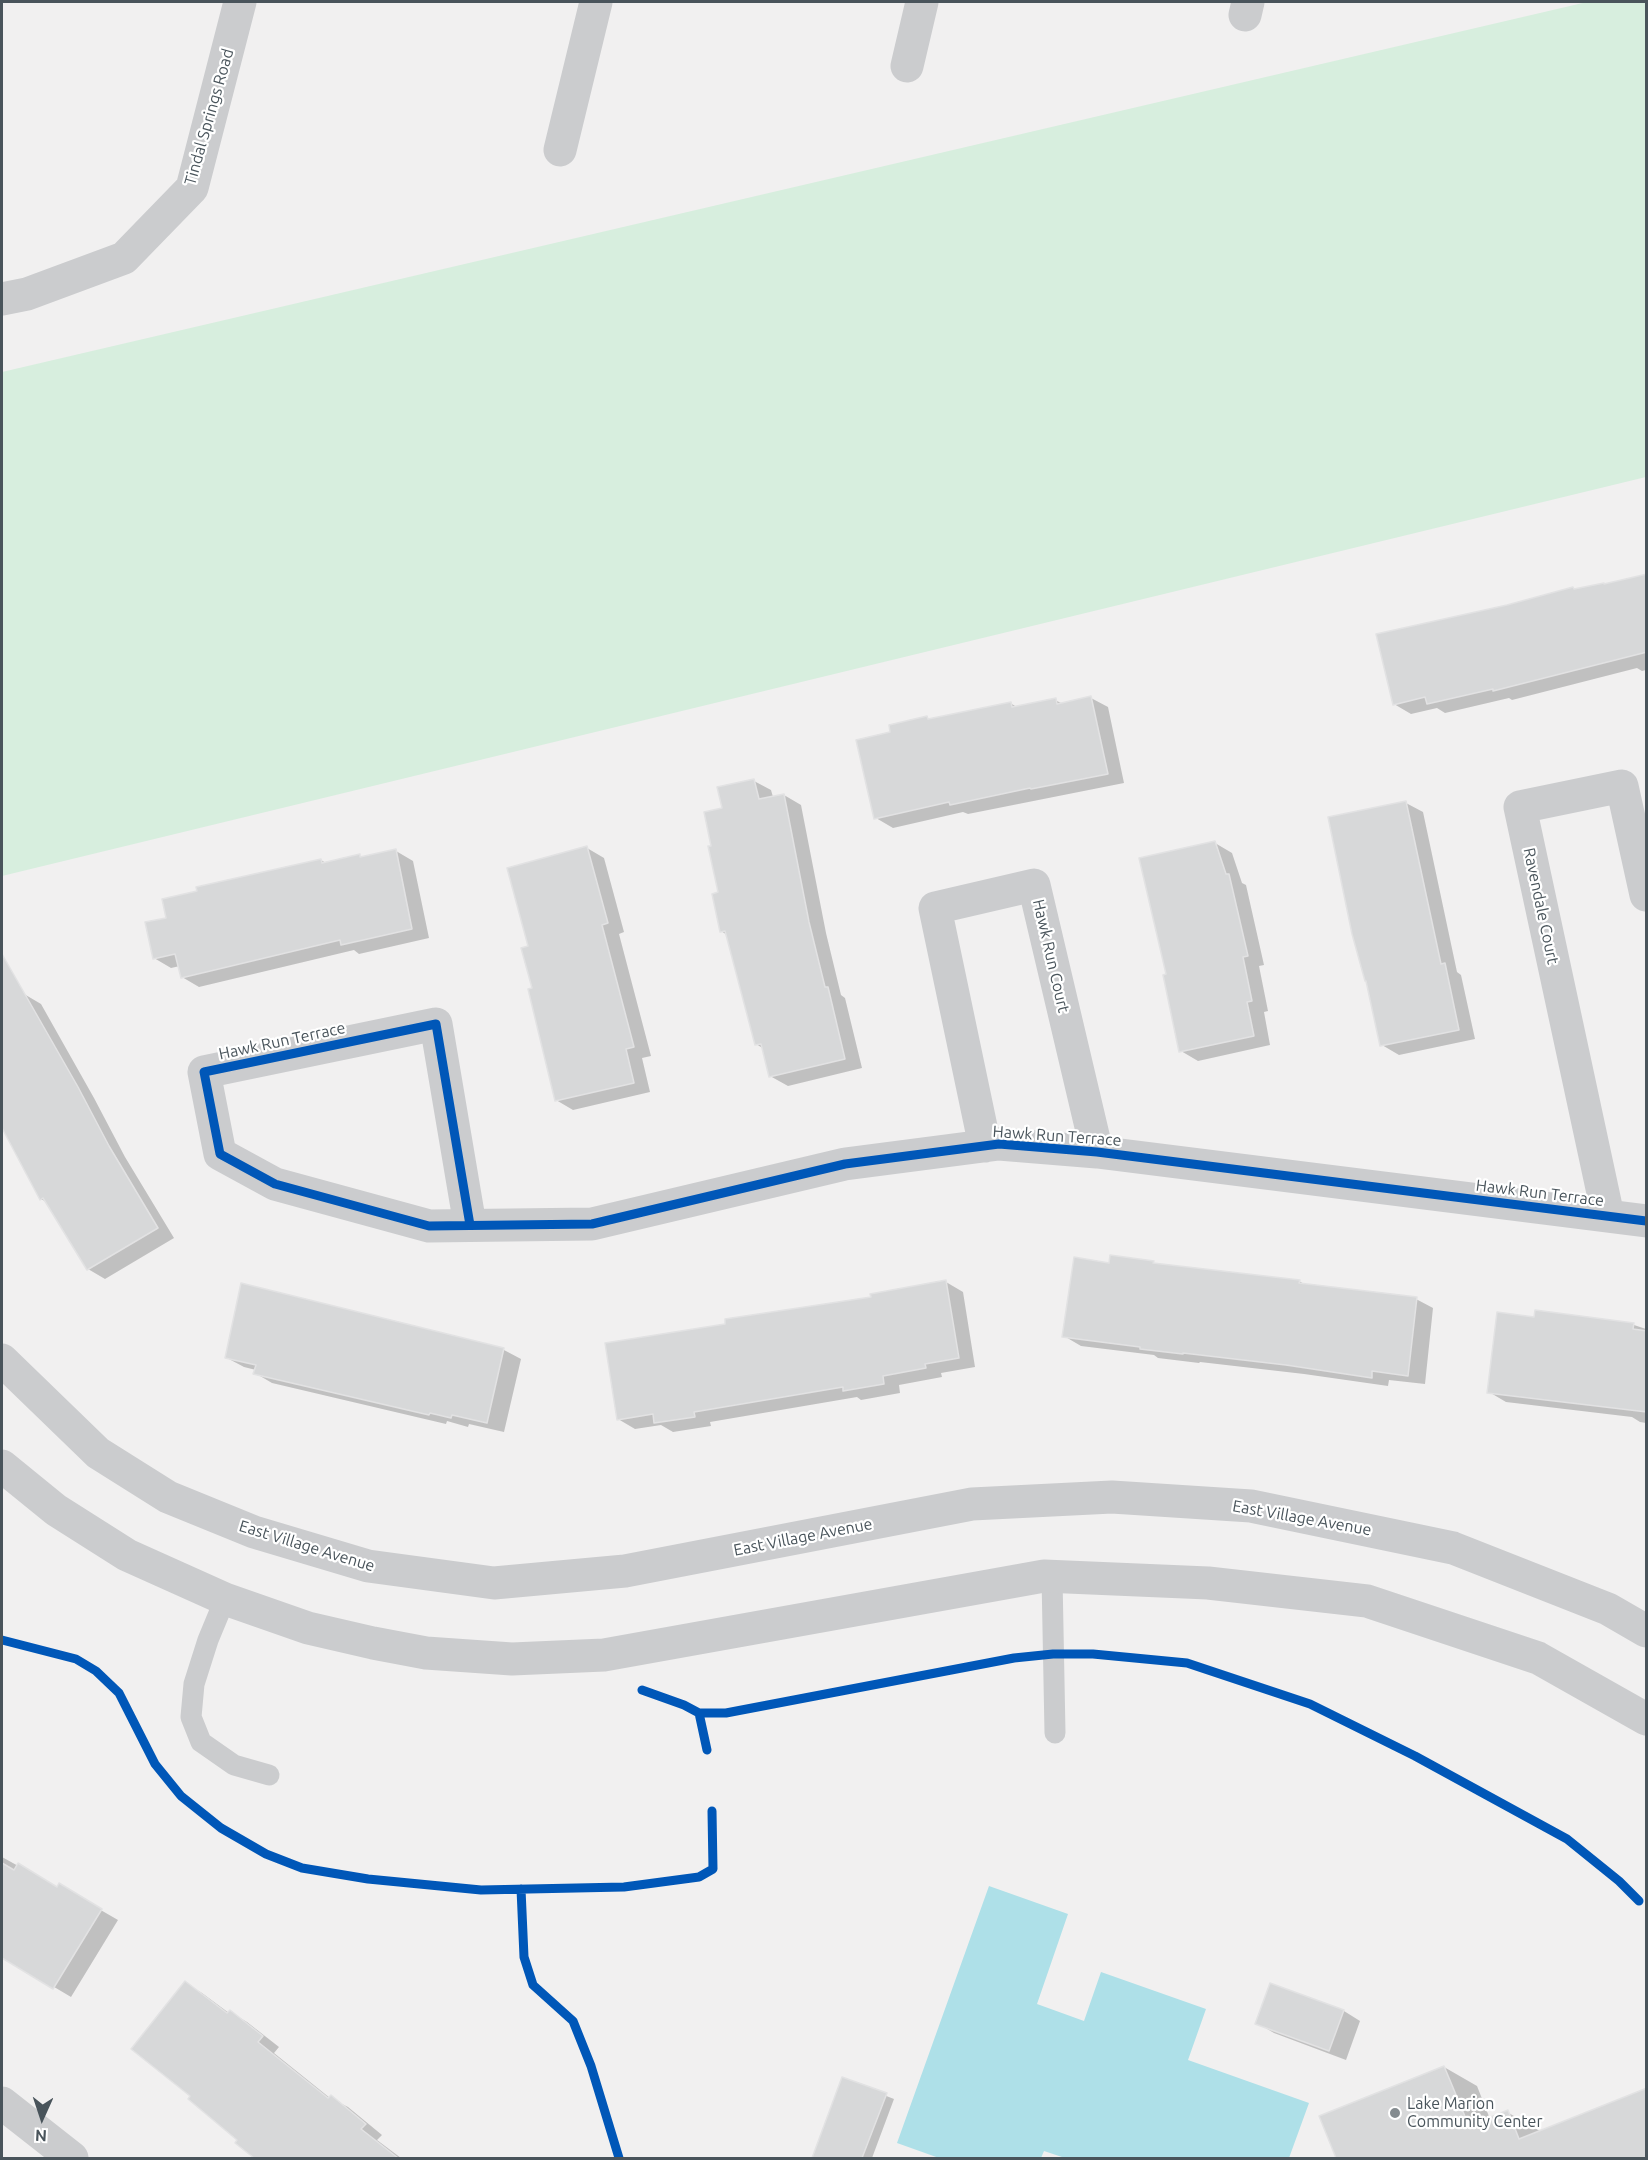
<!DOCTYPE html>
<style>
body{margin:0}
#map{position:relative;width:1648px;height:2160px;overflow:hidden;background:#f1f0f0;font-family:Ubuntu,sans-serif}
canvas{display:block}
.frame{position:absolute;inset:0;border:3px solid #49545b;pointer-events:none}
.north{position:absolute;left:12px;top:2088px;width:60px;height:60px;-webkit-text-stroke:4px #fff;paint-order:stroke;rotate:183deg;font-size:16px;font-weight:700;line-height:24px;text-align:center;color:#49545b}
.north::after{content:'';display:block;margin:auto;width:21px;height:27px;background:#49545b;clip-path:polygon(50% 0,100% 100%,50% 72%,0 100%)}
</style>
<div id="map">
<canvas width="1648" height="2160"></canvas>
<div class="frame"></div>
<div class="north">N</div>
</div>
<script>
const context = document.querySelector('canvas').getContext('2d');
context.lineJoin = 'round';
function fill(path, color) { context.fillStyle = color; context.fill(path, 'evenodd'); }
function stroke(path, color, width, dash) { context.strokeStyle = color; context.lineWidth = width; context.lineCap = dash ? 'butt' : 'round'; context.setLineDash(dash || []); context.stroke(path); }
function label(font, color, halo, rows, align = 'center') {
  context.font = font + ' Ubuntu,sans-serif'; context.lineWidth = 4.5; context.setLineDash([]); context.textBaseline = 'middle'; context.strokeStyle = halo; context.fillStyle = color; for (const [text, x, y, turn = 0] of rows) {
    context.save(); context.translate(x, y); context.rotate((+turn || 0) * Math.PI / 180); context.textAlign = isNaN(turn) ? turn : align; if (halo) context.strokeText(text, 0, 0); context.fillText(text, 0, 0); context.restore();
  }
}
fill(new Path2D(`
 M 1587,2 L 1646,2 L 1646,477 L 2,876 L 2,372 Z`), '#d7eede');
fill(new Path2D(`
 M 989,1886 L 1068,1914 L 1037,2004 L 1084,2021 L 1101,1972 L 1206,2009 L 1188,2060 L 1309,2103 L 1289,2158 L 1065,2158 L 1044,2151 L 1041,2158 L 939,2158 L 897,2143 Z`), '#aee0e8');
fill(new Path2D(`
 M 1646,575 L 1646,670 L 1642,671 L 1637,668 L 1512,700 L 1509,698 L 1445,713 L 1437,708 L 1411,714 L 1394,704 L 1576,590 Z
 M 1091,698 L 1108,707 L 1124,783 L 968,814 L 963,812 L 893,828 L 876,818 L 892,733 L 927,717 L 931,720 L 1010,703 L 1017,707 L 1055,700 L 1063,704 Z
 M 754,781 L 771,790 L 773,797 L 784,795 L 801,805 L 826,933 L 841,995 L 845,998 L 862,1068 L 788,1086 L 770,1076 L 764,1049 L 756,1044 L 727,935 L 721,931 L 720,893 L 713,847 L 724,809 Z
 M 1406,803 L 1423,812 L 1457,972 L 1461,975 L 1475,1039 L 1399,1055 L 1382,1045 Z
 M 1215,843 L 1232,853 L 1242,883 L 1246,885 L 1264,965 L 1259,966 L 1268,1011 L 1264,1012 L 1270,1045 L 1198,1061 L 1181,1051 L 1168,975 Z
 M 587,848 L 604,858 L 624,932 L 619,934 L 651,1056 L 642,1058 L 650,1092 L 573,1110 L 556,1100 L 534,989 L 530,947 Z
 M 396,851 L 413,861 L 429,938 L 359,954 L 354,950 L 199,987 L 182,977 L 180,966 L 171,968 L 154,958 L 167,919 L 321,860 L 326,863 L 359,856 L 364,858 Z
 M 24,994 L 41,1004 L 94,1098 L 125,1157 L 174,1238 L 105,1279 L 88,1269 L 48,1203 L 41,1199 L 2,1125 L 2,1006 Z
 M 1153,1262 L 1159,1266 L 1299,1281 L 1306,1285 L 1416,1299 L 1433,1308 L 1425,1384 L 1389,1380 L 1388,1386 L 1304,1374 L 1200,1362 L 1199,1363 L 1158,1358 L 1154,1355 L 1081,1346 L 1064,1336 L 1110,1264 Z
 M 946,1282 L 963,1292 L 975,1367 L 941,1373 L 942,1377 L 899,1385 L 900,1393 L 861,1400 L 857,1397 L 710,1422 L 711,1426 L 673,1432 L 661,1425 L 635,1429 L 618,1419 L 727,1325 Z
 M 242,1285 L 504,1350 L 521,1359 L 504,1432 L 469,1424 L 468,1427 L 447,1421 L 446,1424 L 272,1383 L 255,1373 L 256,1370 L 244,1367 L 227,1358 Z
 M 1535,1319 L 1634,1325 L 1646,1329 L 1646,1423 L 1640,1422 L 1632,1417 L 1506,1402 L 1489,1392 Z
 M 2,1857 L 58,1888 L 59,1886 L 118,1920 L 71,1997 L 2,1956 Z
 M 185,1983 L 202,1993 L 229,2013 L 230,2012 L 247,2022 L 279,2047 L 274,2053 L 330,2098 L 348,2107 L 382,2135 L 377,2140 L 401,2158 L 257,2158 L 237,2143 L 239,2140 L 192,2095 Z
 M 1271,1985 L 1344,2011 L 1360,2021 L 1346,2060 L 1274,2033 L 1257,2023 Z
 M 1444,2067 L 1477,2086 L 1490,2119 L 1507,2112 L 1540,2131 L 1646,2089 L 1646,2158 L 1338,2158 L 1321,2117 Z
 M 843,2079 L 894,2099 L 872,2158 L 819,2158 L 815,2156 Z`), '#0003');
const building = new Path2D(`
 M 1647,574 L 1647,652 L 1493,691 L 1493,689 L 1427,704 L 1425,697 L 1393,705 L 1376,634 L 1507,605 L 1573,587 L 1574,589 L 1604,583 L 1604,584 Z
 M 1091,696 L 1108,774 L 1031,789 L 1030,788 L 950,805 L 949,802 L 874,819 L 856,740 L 890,732 L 889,725 L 927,716 L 928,719 L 1011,702 L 1012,707 L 1056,698 L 1057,704 Z
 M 754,779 L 759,799 L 784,794 L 809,922 L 825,987 L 828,987 L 845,1059 L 769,1077 L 761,1044 L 755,1045 L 725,931 L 720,932 L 712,894 L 718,892 L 708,846 L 711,846 L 704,812 L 722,808 L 717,787 Z
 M 1406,801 L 1441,964 L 1445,963 L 1459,1030 L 1380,1046 L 1366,981 L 1365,981 L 1352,934 L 1328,817 Z
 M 1215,841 L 1226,874 L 1229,874 L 1248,956 L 1243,957 L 1252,1001 L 1247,1002 L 1254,1036 L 1179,1052 L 1163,975 L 1166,974 L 1139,858 Z
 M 587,846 L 608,923 L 602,925 L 634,1047 L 626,1049 L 634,1083 L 555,1101 L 528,989 L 532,988 L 521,948 L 528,946 L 507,868 Z
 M 396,849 L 412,929 L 341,945 L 340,940 L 181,978 L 175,954 L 153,959 L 145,922 L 166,918 L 162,899 L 197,891 L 196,887 L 321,859 L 322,863 L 360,854 L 360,857 Z
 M 2,954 L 78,1087 L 109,1146 L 158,1228 L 87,1270 L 43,1198 L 40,1200 L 2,1128 Z
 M 1110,1255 L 1154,1261 L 1153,1263 L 1300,1280 L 1299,1283 L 1417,1297 L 1408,1376 L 1372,1371 L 1372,1378 L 1286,1365 L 1183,1353 L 1183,1354 L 1140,1349 L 1140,1347 L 1062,1337 L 1074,1257 L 1109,1263 Z
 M 946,1280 L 959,1358 L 925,1364 L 926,1368 L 883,1376 L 884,1384 L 843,1391 L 843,1387 L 694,1412 L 695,1417 L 654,1423 L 653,1414 L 617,1420 L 605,1343 L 725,1324 L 725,1319 L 871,1297 L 870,1294 Z
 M 241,1283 L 504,1348 L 487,1423 L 452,1415 L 451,1418 L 430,1413 L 429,1415 L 253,1374 L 256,1365 L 225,1358 Z
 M 1535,1310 L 1634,1323 L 1633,1329 L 1647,1331 L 1647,1412 L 1487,1393 L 1497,1312 L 1534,1317 Z
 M 2,1863 L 14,1870 L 18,1863 L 57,1887 L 59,1883 L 102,1909 L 53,1989 L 2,1958 Z
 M 185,1981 L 227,2013 L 230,2010 L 263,2036 L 258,2042 L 328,2098 L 331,2095 L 366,2124 L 361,2129 L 398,2158 L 254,2158 L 235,2143 L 237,2140 L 188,2099 L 190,2096 L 131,2049 Z
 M 1270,1983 L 1344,2010 L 1329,2051 L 1255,2024 Z
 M 1444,2066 L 1469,2126 L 1508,2110 L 1519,2139 L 1647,2088 L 1647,2158 L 1336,2158 L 1319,2116 Z
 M 842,2077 L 887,2093 L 862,2158 L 812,2158 Z`);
fill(building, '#d7d8d9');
stroke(building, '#e2e2e3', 1.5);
stroke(new Path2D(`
 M 1052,1577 L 1055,1733
 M 225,1599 L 208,1640 L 194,1684 L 191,1717 L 201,1742 L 234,1765 L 269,1775`), '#cbccce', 21);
stroke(new Path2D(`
 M 1245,15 L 1248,2
 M 907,66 L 922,2
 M 560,150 L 596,2
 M 2,299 L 27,294 L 124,258 L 192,188 L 240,2
 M 985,1146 L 935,908 L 1034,885 L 1097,1152
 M 1608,1216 L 1520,807 L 1622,786 L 1646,895
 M 470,1225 L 436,1024 L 204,1072 L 220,1154 L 275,1184 L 429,1226 L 592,1224 L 845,1164 L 999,1144 L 1097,1152 L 1646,1221
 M 2,2103 L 72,2158`), '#cbccce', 33);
stroke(new Path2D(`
 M 2,1360 L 98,1453 L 168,1497 L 254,1532 L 368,1566 L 494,1583 L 625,1571 L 972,1504 L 1112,1497 L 1251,1506 L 1453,1548 L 1608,1609 L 1646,1631
 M 2,1466 L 56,1510 L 127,1555 L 225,1599 L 308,1628 L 373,1643 L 426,1653 L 512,1659 L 604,1655 L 1044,1576 L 1208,1583 L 1367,1601 L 1538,1658 L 1646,1719`), '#cbccce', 33);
stroke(new Path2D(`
 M 470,1225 L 436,1024 L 204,1072 L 220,1154 L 275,1184 L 429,1226 L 592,1224 L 845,1164 L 999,1144 L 1097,1152 L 1646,1221
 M 2,1640 L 76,1659 L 96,1671 L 119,1693 L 155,1764 L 181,1796 L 221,1828 L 266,1854 L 302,1868 L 368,1879 L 481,1890 L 624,1887 L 699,1877 L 713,1869 L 712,1811
 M 642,1690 L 684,1705 L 699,1713 L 707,1750
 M 699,1713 L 726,1713 L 1014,1658 L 1053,1654 L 1093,1654 L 1187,1663 L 1310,1704 L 1415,1756 L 1567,1839 L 1619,1881 L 1639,1901
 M 521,1889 L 524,1957 L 533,1985 L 573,2021 L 591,2066 L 619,2158`), '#0057b8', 9);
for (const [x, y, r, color] of [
 [1395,2113,6,"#848b8f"]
]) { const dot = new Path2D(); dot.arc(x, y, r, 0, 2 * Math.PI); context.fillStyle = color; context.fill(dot); stroke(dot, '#fff', 2); }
label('16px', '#49545b', '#fff', [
 ["Tindal Springs Road",209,117,-74],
 ["Ravendale Court",1541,906,78],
 ["Hawk Run Court",1051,956,77],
 ["Hawk Run Terrace",282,1041,-12],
 ["Hawk Run Terrace",1057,1136,4],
 ["Hawk Run Terrace",1540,1193,7],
 ["East Village Avenue",1302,1518,10],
 ["East Village Avenue",803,1537,-11],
 ["East Village Avenue",307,1546,17]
]);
label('16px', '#49545b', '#fff', [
 ["Lake Marion",1407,2104],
 ["Community Center",1407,2122]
], 'left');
</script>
